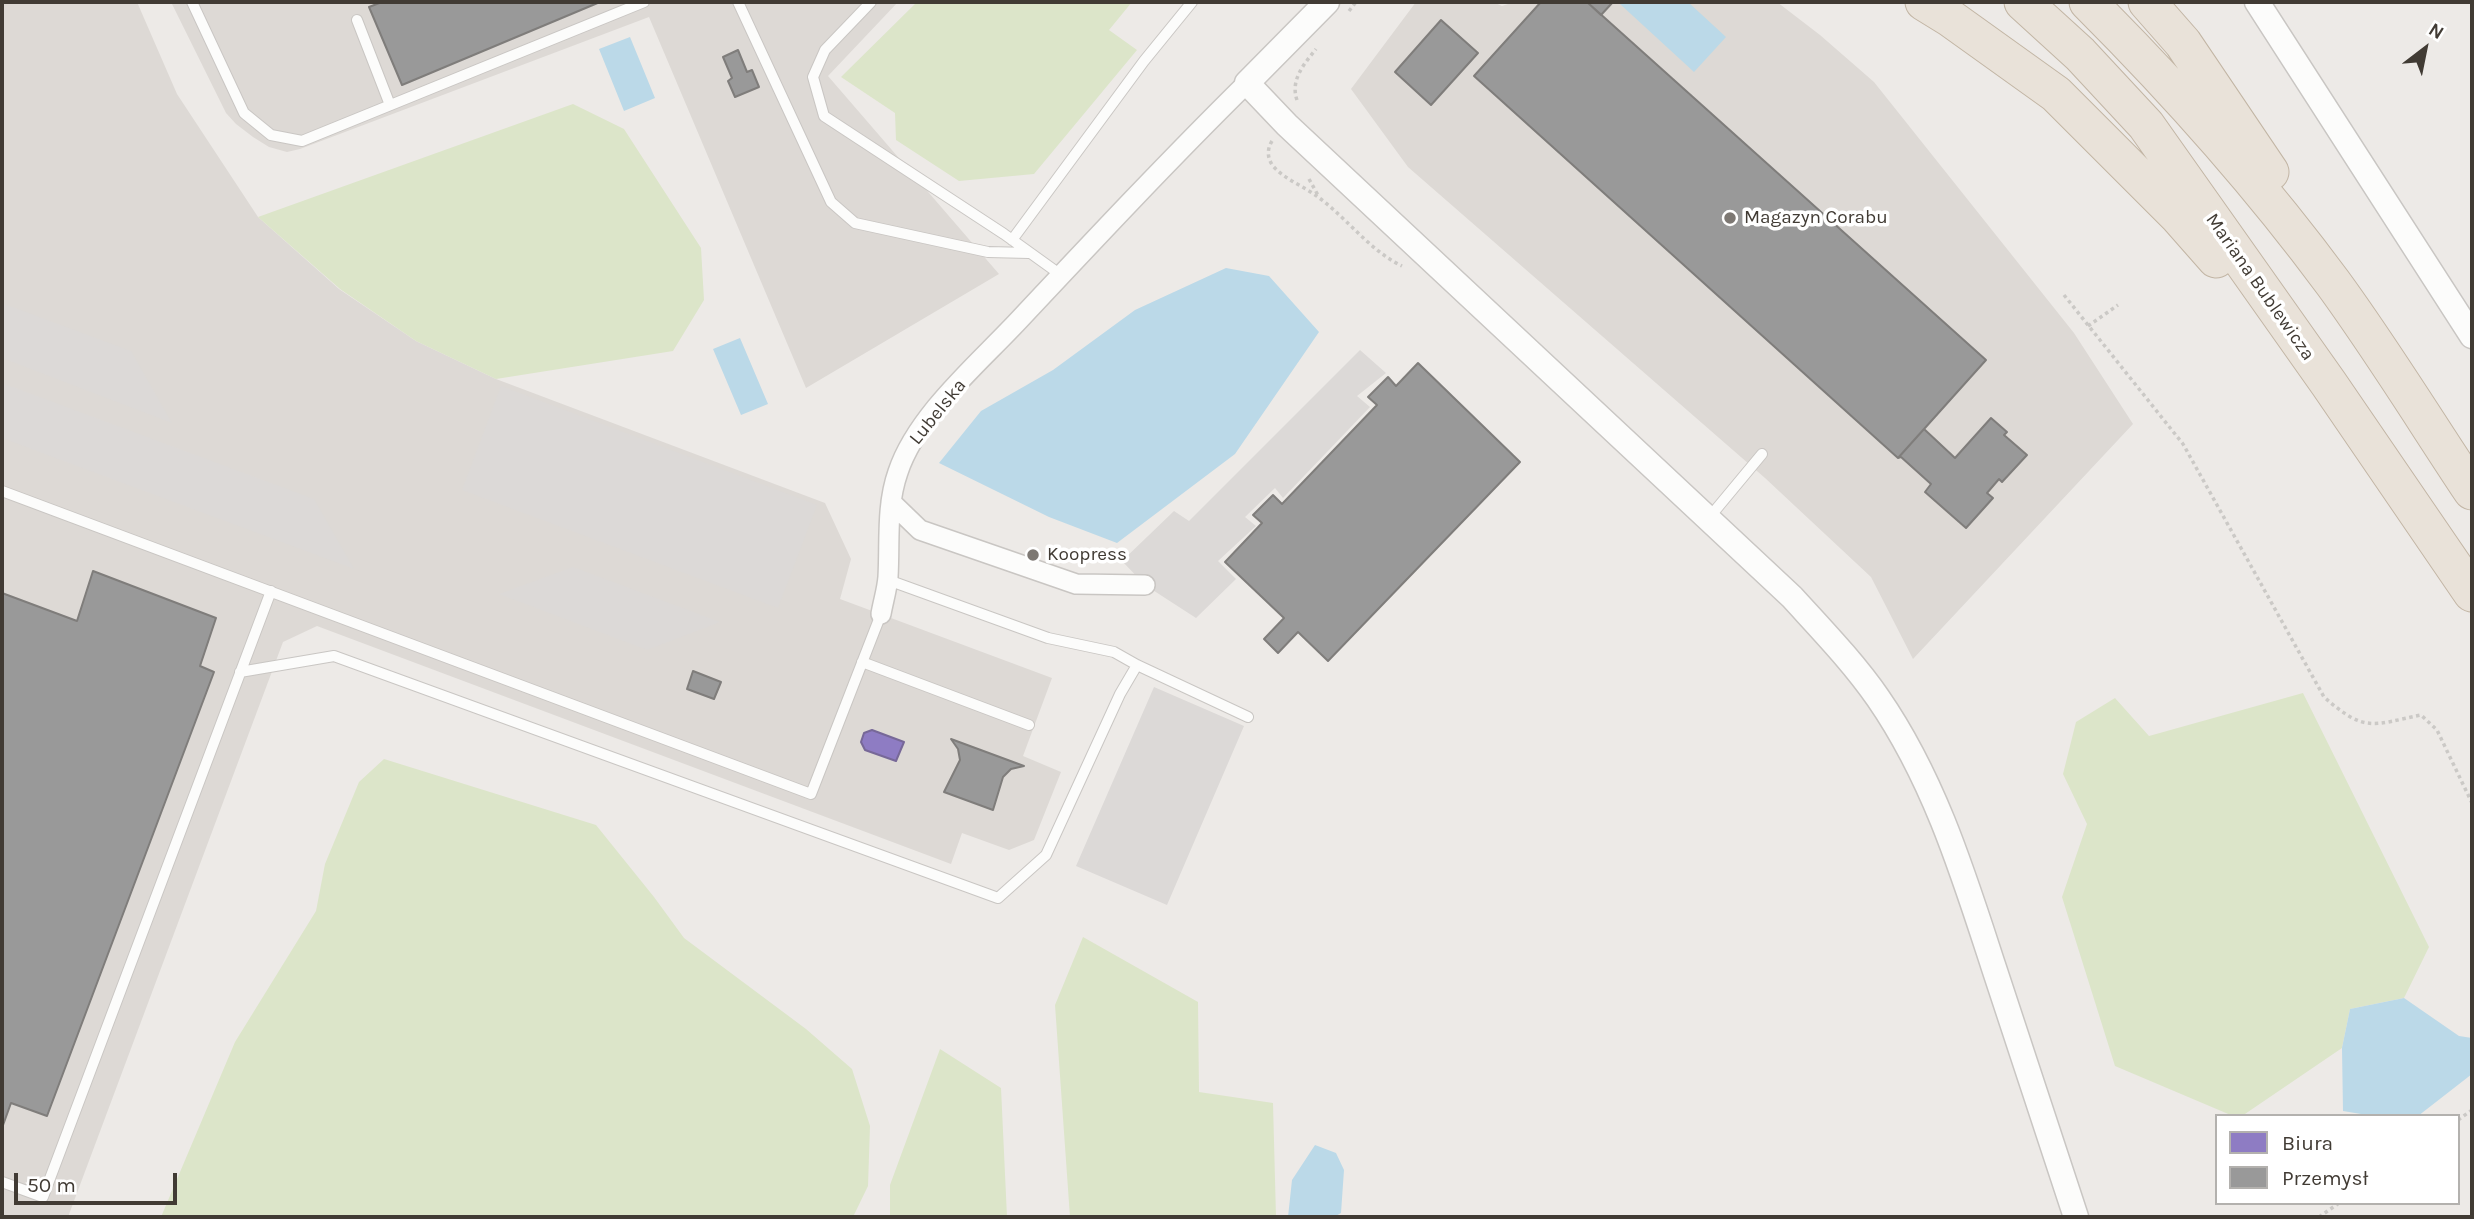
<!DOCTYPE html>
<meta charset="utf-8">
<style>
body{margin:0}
#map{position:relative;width:2474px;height:1219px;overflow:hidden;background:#edeae7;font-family:Karla,sans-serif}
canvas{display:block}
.frame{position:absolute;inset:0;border:4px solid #413b34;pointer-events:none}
.legend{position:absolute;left:2215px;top:1114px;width:245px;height:91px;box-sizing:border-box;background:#fff;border:2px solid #b3b1ae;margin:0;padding:9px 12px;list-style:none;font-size:21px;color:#413b34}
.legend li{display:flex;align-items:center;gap:14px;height:35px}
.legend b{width:35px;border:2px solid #b3b1ae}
.north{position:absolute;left:2390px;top:14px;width:70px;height:70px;-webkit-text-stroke:5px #fff;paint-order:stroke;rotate:32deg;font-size:19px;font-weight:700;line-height:28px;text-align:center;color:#413b34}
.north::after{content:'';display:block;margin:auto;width:24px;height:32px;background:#413b34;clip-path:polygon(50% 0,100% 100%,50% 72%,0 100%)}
.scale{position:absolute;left:14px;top:1173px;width:163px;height:32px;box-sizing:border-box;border:4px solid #413b34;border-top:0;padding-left:9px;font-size:21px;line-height:24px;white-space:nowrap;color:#413b34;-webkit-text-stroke:5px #fff;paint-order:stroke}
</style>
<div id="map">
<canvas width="2474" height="1219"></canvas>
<div class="frame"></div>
<ul class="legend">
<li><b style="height:19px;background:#8e7cc3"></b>Biura</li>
<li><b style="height:19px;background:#999"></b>Przemysł</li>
</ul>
<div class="north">N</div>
<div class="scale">50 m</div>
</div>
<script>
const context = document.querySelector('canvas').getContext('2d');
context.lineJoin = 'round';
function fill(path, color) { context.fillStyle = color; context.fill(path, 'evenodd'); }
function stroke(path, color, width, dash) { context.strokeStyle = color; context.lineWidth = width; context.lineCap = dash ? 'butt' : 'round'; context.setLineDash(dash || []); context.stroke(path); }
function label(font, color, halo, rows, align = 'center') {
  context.font = font + ' Karla,sans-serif'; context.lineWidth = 7; context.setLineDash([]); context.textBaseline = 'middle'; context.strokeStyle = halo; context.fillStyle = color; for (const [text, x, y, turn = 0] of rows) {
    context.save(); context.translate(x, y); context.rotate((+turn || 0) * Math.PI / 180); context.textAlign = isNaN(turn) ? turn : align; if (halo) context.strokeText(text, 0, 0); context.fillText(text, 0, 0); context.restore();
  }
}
fill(new Path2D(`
 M 2,2 L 137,2 L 177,94 L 258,217 L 339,289 L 416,341 L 496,379 L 825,503 L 851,559 L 840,599 L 1052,678 L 1023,756 L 1061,772 L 1034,840 L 1009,850 L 962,833 L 951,864 L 317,626 L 283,642 L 68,1217 L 2,1217 Z
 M 171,2 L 898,2 L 828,76 L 999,274 L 806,388 L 649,17 L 300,149 L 287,152 L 269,147 L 253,137 L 236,124 L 226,113 Z
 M 1416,2 L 1493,2 L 1502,6 L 1514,2 L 1777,2 L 1820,35 L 1874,82 L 2074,333 L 2133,424 L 1913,659 L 1871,577 L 1765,478 L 1408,167 L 1351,89 Z`), '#ddd9d5');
fill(new Path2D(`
 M 917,2 L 1132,2 L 1109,30 L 1137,50 L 1034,174 L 959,181 L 896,140 L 895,113 L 841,77 Z
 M 573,104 L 624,129 L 701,248 L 704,300 L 673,351 L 496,379 L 416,341 L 340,289 L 258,217 Z
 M 2303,693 L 2429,947 L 2404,998 L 2350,1009 L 2342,1048 L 2242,1116 L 2233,1116 L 2115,1066 L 2062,897 L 2087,824 L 2063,774 L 2076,722 L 2115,698 L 2149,736 Z
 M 384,759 L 596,825 L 654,897 L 684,938 L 806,1029 L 852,1069 L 870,1126 L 868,1186 L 853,1217 L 161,1217 L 235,1042 L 316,911 L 325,864 L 359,782 Z
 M 1083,937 L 1198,1002 L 1199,1092 L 1273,1103 L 1276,1217 L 1070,1217 L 1055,1005 Z
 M 940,1049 L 1001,1088 L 1007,1217 L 890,1217 L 890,1185 Z`), '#dce5c9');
fill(new Path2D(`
 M 2,303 L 131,351 L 172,423 L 2,358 Z
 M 1360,350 L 1386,373 L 1357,396 L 1370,407 L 1283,498 L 1275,488 L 1245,517 L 1256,526 L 1218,561 L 1236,579 L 1196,618 L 1145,585 L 1122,561 L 1174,511 L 1189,521 Z
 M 2,383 L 314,499 L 354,569 L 2,438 Z
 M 501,386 L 817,505 L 778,608 L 462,490 Z
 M 573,567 L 720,622 L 647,650 L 499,594 Z
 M 1154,687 L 1244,726 L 1167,905 L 1076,866 Z`), '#dcd9d7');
fill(new Path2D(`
 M 1622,2 L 1688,2 L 1726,37 L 1694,72 L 1620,4 Z
 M 630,37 L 655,98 L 624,111 L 599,49 Z
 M 1226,268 L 1269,276 L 1319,332 L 1235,454 L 1117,543 L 1049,517 L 939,463 L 981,411 L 1053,370 L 1135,310 Z
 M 740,338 L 768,404 L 741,415 L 713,349 Z
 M 2404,998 L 2459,1036 L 2472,1038 L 2472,1074 L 2418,1116 L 2373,1116 L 2343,1111 L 2342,1048 L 2350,1009 Z
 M 1315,1145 L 1336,1153 L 1344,1170 L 1341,1213 L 1334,1217 L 1288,1217 L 1292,1180 Z`), '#bbd9e8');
const offices = new Path2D(`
 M 872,730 L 904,742 L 896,761 L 865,750 L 861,742 L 864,733 Z`);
fill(offices, '#8e7cc3');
stroke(offices, '#776898', 2);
const industry = new Path2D(`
 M 382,2 L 600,2 L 402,85 L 369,7 Z
 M 1541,2 L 1587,2 L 1986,360 L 1898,458 L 1474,76 Z
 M 1587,2 L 1613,2 L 1601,15 Z
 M 1441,20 L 1478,53 L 1431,105 L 1395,72 Z
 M 738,50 L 747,72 L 752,70 L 759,87 L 735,97 L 728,81 L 732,78 L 723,57 Z
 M 1418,363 L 1520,462 L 1328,661 L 1298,632 L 1278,653 L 1264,639 L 1284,618 L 1225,562 L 1262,523 L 1253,515 L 1273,495 L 1282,504 L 1377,405 L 1368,397 L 1388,377 L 1396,386 Z
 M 1991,418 L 2007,432 L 2004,435 L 2027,455 L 2002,482 L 1999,479 L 1987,493 L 1993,498 L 1966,528 L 1925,492 L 1931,484 L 1901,457 L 1898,458 L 1924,429 L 1955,458 Z
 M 93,571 L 216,618 L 200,666 L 214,672 L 47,1116 L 11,1103 L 2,1128 L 2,593 L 77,621 Z
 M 693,671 L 721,682 L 714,699 L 687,689 Z
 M 951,739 L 1024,766 L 1011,769 L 1003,777 L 993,810 L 944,792 L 960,760 L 958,749 Z`);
fill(industry, '#999');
stroke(industry, '#7f7d7b', 2);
const service = new Path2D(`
 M 192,2 L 244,113 L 271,135 L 302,141 L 644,2
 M 738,2 L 831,202 L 855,223 L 988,252 L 1029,253
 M 871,2 L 825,50 L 813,77 L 824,116 L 1004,234 L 1061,275
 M 357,20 L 390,105
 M 1012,240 L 1144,61 L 1192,2
 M 2,491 L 811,794 L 881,614
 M 1708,519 L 1762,454
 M 888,580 L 1048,638 L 1114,652 L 1137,665 L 1248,717
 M 862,662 L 1029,725
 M 240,672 L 334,656 L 998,898 L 1046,855 L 1120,694 L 1137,665
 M 2,1182 L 43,1197 L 271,591`);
const minor = new Path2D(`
 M 891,502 L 920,530 L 1076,584 L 1145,585
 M 881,614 C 883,602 887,590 888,577 C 890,542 886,506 898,472 C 917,415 978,364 1019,320 C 1094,240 1169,160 1247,83`);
const tertiary = new Path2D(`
 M 1327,2 L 1247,83 L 1287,125 L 1792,597 C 1822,630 1853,662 1878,698 C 1934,779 1963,873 1993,965 C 2021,1049 2048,1133 2076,1217
 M 2257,2 L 2472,336`);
const motorway = new Path2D(`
 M 1924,2 L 1950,18 L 2056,94 L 2179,217 L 2216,259
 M 2023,2 L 2080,54 L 2146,125 L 2329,384 L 2472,593
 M 2088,2 C 2175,89 2259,183 2333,283 C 2382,350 2426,422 2472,491
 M 2147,2 L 2183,43 L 2270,172`);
stroke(service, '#c9c6c3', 12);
stroke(minor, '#c9c6c3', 22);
stroke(tertiary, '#c9c6c3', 27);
stroke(motorway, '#c2b5a4', 39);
stroke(new Path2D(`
 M 1349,11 L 1356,2
 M 1297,100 C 1290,80 1304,64 1316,49
 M 1272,141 C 1267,149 1267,158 1273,166 C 1284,179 1305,187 1318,197 C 1348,219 1369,250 1402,266
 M 1309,179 L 1319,197
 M 2064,295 L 2183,444 L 2324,697 C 2365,733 2372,725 2421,715 L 2437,730 L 2472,803
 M 2088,326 L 2118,305
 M 2458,1120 L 2472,1110
 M 2319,1217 L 2339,1203`), '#cbc9c6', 3.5, [3.5, 3.5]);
stroke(service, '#fcfcfb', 10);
stroke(minor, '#fcfcfb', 19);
stroke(tertiary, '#fcfcfb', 24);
stroke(motorway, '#e9e2d9', 37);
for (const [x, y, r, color] of [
 [1730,218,7,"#7d7873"],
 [1033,555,7,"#7d7873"]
]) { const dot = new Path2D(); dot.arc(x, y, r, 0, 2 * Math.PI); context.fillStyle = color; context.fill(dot); stroke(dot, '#fff', 2.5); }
label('19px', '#413b34', '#fff', [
 ["Magazyn Corabu",1744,218],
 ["Koopress",1047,555]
], 'left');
label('19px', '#413b34', '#fff', [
 ["Mariana Bublewicza",2260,287,55],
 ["Lubelska",938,412,-51]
]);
</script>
